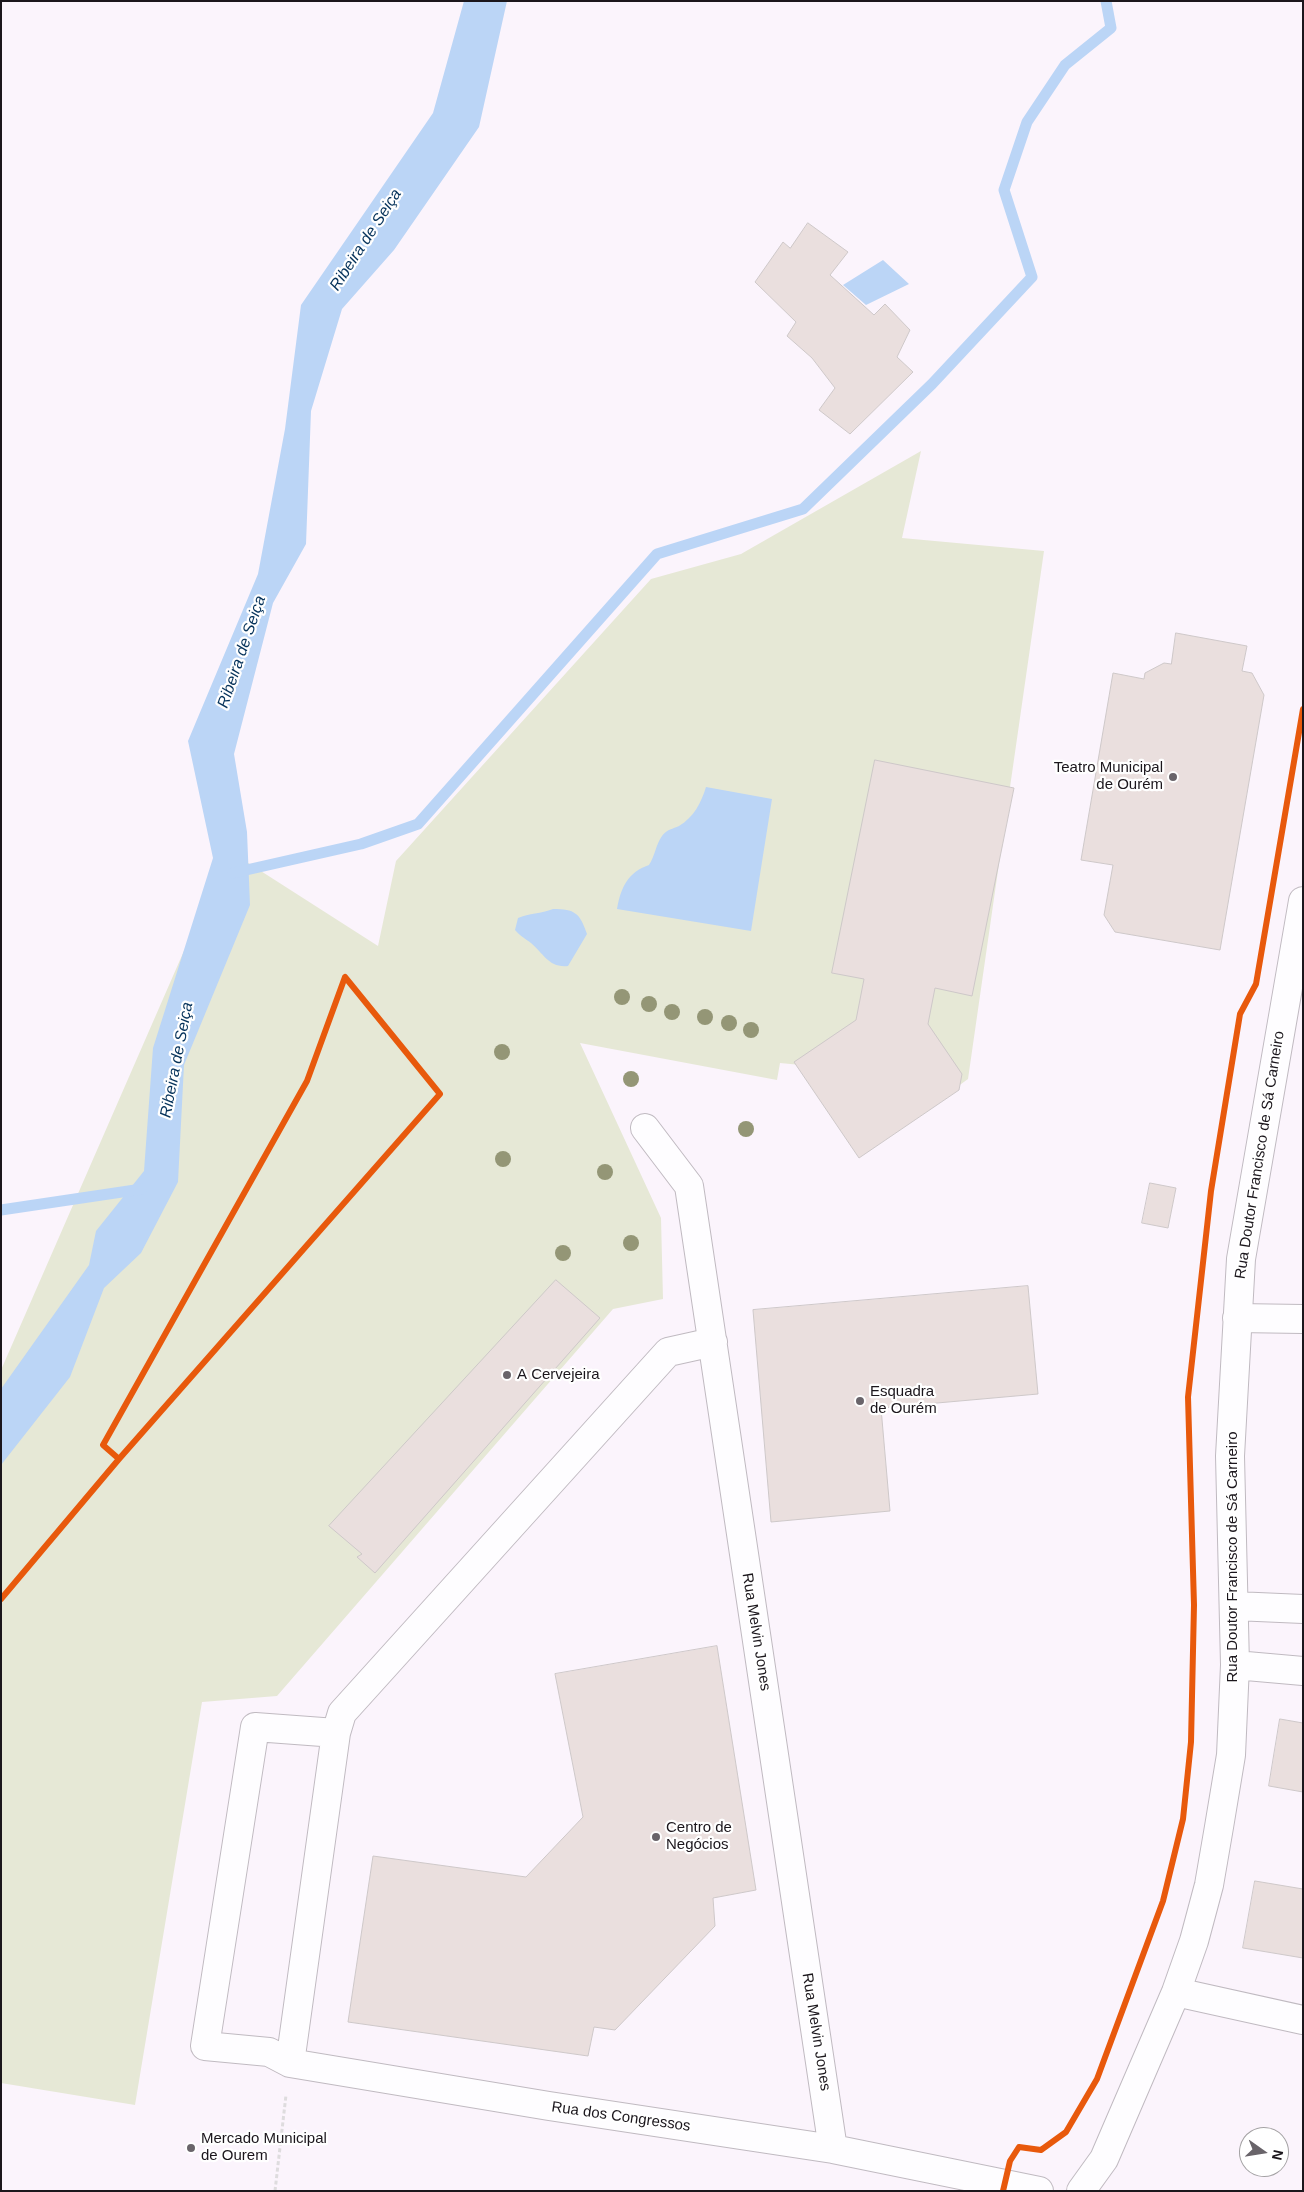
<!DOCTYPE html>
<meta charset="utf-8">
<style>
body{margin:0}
#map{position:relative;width:1304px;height:2192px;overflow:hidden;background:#fbf4fc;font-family:Arial,sans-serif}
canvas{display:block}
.frame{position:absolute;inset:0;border:2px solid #1b161c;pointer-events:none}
.north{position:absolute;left:1239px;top:2127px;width:50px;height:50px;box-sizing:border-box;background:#fff;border:1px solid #a4a2a4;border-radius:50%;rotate:103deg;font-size:14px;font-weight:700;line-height:20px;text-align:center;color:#1b161c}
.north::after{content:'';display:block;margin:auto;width:18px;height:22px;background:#69646a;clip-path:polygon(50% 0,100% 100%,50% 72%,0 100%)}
</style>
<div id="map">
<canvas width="1304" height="2192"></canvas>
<div class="frame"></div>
<div class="north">N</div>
</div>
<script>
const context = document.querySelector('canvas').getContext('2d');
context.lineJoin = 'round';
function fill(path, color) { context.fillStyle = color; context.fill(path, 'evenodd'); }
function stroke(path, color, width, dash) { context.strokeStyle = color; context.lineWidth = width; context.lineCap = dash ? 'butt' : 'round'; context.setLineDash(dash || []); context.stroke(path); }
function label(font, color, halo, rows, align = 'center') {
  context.font = font + ' Arial,sans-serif'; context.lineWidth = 4.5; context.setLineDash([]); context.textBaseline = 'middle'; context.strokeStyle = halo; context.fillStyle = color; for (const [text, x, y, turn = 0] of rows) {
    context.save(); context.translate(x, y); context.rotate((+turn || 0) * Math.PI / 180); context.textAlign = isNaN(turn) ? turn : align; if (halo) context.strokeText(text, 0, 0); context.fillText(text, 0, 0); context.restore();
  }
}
fill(new Path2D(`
 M 921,451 L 902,538 L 1044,551 L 968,1079 L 866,1153 L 801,1065 L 780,1063 L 777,1080 L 580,1043 L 661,1218 L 663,1299 L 613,1309 L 277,1696 L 202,1702 L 135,2105 L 1,2083 L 1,1370 L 228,850 L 378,946 L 396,861 L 651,579 L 741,554 Z`), '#e6e8d6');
fill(new Path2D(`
 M 464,1 L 507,1 L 479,127 L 394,250 L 342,309 L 311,411 L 306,544 L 273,603 L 234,754 L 247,832 L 250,905 L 184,1065 L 178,1182 L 141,1253 L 104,1288 L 70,1377 L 1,1465 L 1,1389 L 89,1265 L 96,1231 L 144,1171 L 153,1048 L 213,858 L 188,741 L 258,574 L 285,429 L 301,305 L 433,113 Z
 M 883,260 L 909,284 L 866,305 L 843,285 Z
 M 706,787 L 772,799 L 751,931 L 617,909 C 621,887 628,872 649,865 C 655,856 656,844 662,836 C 667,829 673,829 679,826 C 694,817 701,803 706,787 Z
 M 553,909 C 575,909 580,913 587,934 L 568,966 C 549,968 544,954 531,943 C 526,939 520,936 515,930 L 518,918 C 529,913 541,914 553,909 Z`), '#bbd5f6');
stroke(new Path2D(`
 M 233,873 L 361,844 L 418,824 L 657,554 L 803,509 L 932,384 L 1032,277 L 1004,190 L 1027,122 L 1065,65 L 1111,28 L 1106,1
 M 1,1210 L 142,1189`), '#bbd5f6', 11);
const building = new Path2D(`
 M 808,223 L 848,252 L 830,275 L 874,315 L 885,304 L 910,330 L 897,357 L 913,372 L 850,434 L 819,410 L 835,388 L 812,358 L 787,336 L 796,322 L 755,282 L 783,242 L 790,248 Z
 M 1176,633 L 1247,646 L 1242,671 L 1252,673 L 1264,695 L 1220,950 L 1115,932 L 1104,915 L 1113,865 L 1081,860 L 1113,673 L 1144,679 L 1145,673 L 1164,663 L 1171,664 Z
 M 875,760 L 1014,788 L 972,996 L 935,988 L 928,1024 L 962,1074 L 959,1090 L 859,1158 L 794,1062 L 856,1020 L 864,979 L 832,973 Z
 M 1150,1183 L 1176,1188 L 1168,1228 L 1142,1223 Z
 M 556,1280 L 600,1318 L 375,1573 L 357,1557 L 362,1554 L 329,1526 Z
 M 1028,1286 L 1038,1394 L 881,1408 L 890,1511 L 771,1522 L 753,1310 Z
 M 717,1646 L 756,1890 L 713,1898 L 715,1926 L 615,2030 L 594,2027 L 588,2056 L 348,2022 L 373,1856 L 526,1877 L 583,1817 L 555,1674 Z
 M 1280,1719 L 1303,1723 L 1303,1792 L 1269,1786 Z
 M 1255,1881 L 1303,1889 L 1303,1958 L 1243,1948 Z`);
fill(building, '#eadfde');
stroke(building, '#cec8c9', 1);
const minor = new Path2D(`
 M 645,1128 L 689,1186 L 833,2149
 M 1237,1318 L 1303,1319
 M 1235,1606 L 1303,1609
 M 1235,1665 L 1303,1671
 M 336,1733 L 255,1727 L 205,2046 L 269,2052 L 290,2063 L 549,2106 L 833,2149 L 1039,2191
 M 1176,1992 L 1303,2020
 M 290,2063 L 336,1733 L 342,1713 L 668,1352 L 713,1342
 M 1081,2191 L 1104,2159 L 1176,1992 L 1194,1941 L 1209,1885 L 1219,1827 L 1231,1755 L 1235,1665 L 1230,1456 L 1241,1259 L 1303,901`);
stroke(minor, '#c0bac1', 30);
stroke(new Path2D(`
 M 275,2191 L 286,2095`), '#dedcde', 3, [4, 2.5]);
stroke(minor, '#fefdff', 28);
stroke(new Path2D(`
 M 1,1599 L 119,1459 L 440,1094 L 345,977 L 307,1081 L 103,1445 L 119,1459
 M 1003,2191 L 1010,2161 L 1019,2147 L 1041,2150 L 1066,2132 L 1097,2079 L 1163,1901 L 1183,1819 L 1191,1742 L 1194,1605 L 1188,1397 L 1211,1191 L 1240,1014 L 1256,984 L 1303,709`), '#e8590c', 6);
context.fillStyle = '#949676';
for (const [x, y] of [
 [622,997],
 [649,1004],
 [672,1012],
 [705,1017],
 [729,1023],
 [751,1030],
 [502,1052],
 [631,1079],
 [746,1129],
 [503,1159],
 [605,1172],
 [631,1243],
 [563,1253]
]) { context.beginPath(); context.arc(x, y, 8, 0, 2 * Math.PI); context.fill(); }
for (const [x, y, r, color] of [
 [1173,777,5,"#69646a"],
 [507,1375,5,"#69646a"],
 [860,1401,5,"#69646a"],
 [656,1837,5,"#69646a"],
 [191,2148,5,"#69646a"]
]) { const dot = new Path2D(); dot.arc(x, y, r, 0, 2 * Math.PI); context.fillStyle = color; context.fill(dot); stroke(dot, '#fff', 2); }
label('15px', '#1b161c', '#fff', [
 ["Teatro Municipal",1163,768,"right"],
 ["de Ourém",1163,785,"right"],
 ["A Cervejeira",517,1375],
 ["Esquadra",870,1392],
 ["de Ourém",870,1409],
 ["Centro de",666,1828],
 ["Negócios",666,1845],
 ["Mercado Municipal",201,2139],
 ["de Ourem",201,2156]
], 'left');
label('15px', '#1b161c', '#fff', [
 ["Rua Doutor Francisco de Sá Carneiro",1260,1155,-81],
 ["Rua Doutor Francisco de Sá Carneiro",1233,1557,-90],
 ["Rua Melvin Jones",756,1632,81],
 ["Rua Melvin Jones",816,2032,81],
 ["Rua dos Congressos",621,2117,8]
]);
label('italic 16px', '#06335b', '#fff', [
 ["Ribeira de Seiça",366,240,-57],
 ["Ribeira de Seiça",242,652,-71],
 ["Ribeira de Seiça",177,1060,-79]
]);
</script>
